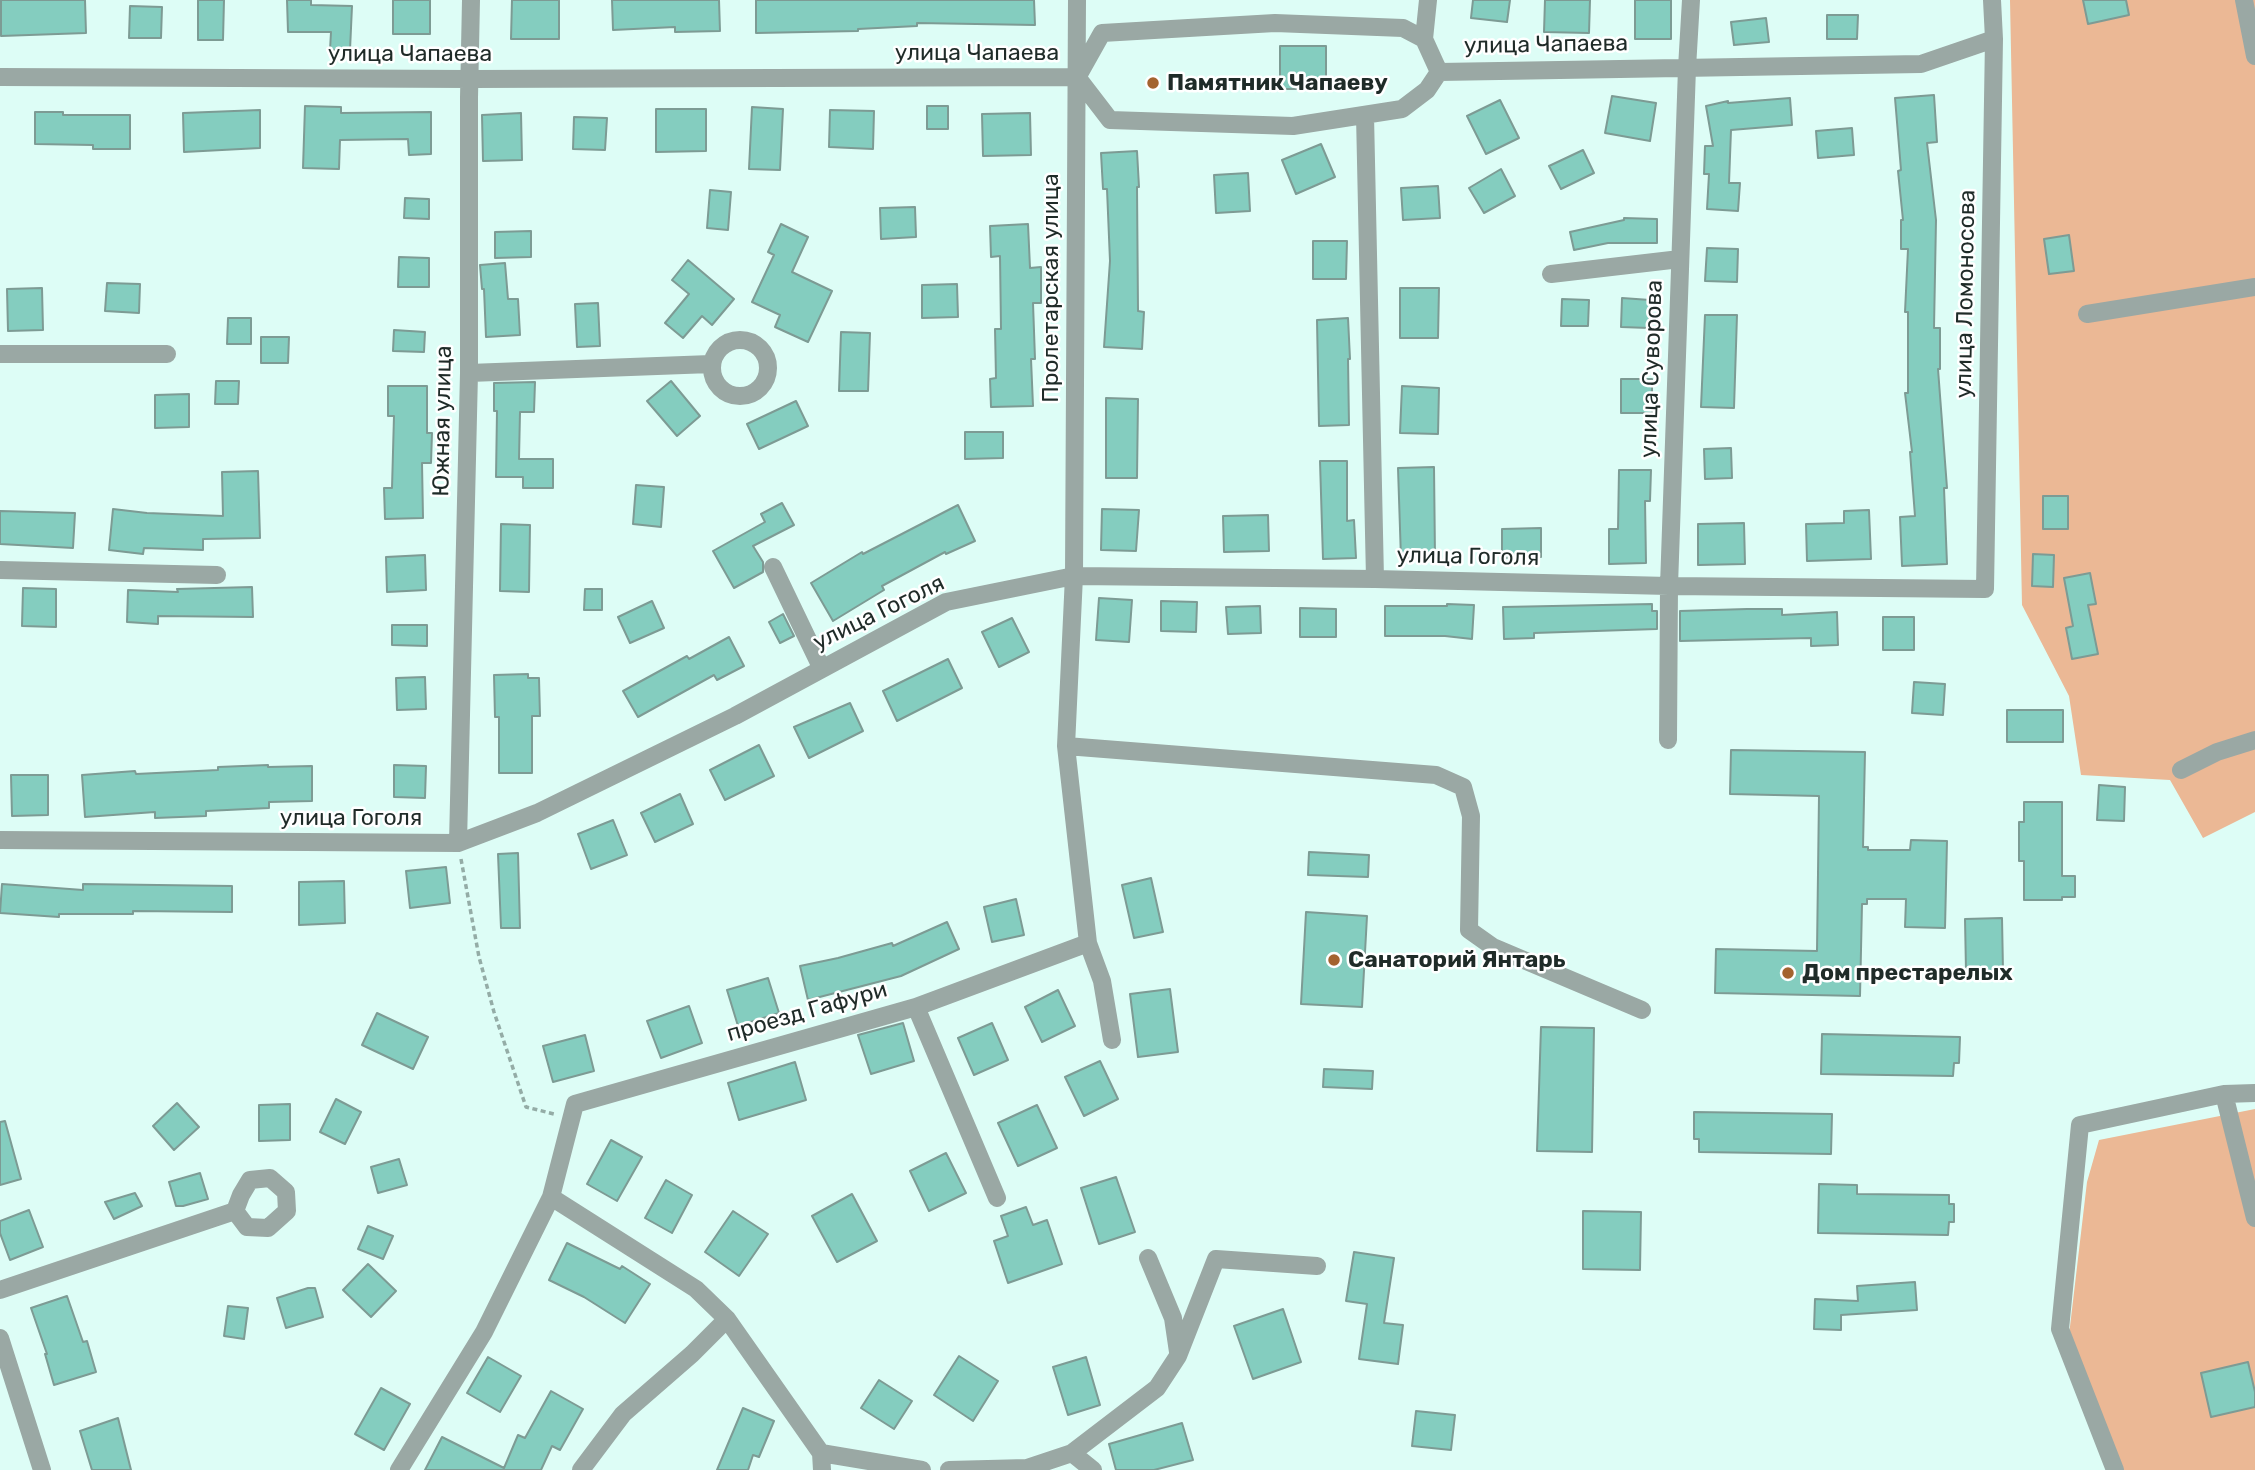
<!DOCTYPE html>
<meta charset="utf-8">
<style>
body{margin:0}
canvas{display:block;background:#ddfdf6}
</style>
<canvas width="2255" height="1470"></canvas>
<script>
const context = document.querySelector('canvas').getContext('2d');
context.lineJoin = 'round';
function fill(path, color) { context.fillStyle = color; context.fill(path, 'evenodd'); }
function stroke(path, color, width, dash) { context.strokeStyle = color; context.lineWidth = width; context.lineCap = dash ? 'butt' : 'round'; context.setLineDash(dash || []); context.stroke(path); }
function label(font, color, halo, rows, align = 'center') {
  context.font = font + ' Rubik,sans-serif'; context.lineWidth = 5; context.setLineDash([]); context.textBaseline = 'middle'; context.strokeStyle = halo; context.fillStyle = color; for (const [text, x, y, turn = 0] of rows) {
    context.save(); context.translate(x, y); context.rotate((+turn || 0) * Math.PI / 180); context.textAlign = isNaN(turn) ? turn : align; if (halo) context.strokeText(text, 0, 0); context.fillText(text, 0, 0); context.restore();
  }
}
fill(new Path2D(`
 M 2010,0 L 2255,0 L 2255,812 L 2203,838 L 2170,780 L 2081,775 L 2069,696 L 2022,605 Z
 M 2255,1109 L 2255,1470 L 2115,1470 L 2067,1352 L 2087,1182 L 2099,1140 Z`), '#ebb895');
const building = new Path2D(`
 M 1,0 L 85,0 L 86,33 L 1,36 Z
 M 198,0 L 224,0 L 223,40 L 198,40 Z
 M 287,0 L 311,0 L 311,5 L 352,6 L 350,50 L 330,50 L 331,32 L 288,32 Z
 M 393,0 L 430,0 L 430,34 L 393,34 Z
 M 512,0 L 559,0 L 559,39 L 511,39 Z
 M 612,0 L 719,0 L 720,31 L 675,32 L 675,27 L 613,30 Z
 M 756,0 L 1034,0 L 1035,25 L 917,23 L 917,26 L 858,29 L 858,31 L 756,33 Z
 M 1473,0 L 1510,0 L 1507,22 L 1471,18 Z
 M 1545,0 L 1590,0 L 1589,33 L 1544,32 Z
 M 1635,0 L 1671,0 L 1671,39 L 1635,39 Z
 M 2083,0 L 2126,0 L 2129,15 L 2088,24 Z
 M 130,6 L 162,7 L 161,38 L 129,38 Z
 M 1827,15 L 1858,15 L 1857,39 L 1827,39 Z
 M 1766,18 L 1769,42 L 1734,45 L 1731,22 Z
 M 1280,46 L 1326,46 L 1326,89 L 1280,89 Z
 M 1934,95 L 1937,142 L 1927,143 L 1936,220 L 1934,328 L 1940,328 L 1940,369 L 1938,369 L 1947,488 L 1944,488 L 1947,564 L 1902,566 L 1900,517 L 1915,516 L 1910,452 L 1912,452 L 1905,393 L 1908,393 L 1908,312 L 1905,312 L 1908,249 L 1901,249 L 1901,220 L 1903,220 L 1898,171 L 1901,170 L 1895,98 Z
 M 1612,96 L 1656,103 L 1650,141 L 1605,133 Z
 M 1790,98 L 1792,125 L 1731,130 L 1729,183 L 1740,183 L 1738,211 L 1707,209 L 1709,174 L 1704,174 L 1705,146 L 1713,146 L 1706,106 L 1728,101 L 1728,103 Z
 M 1500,100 L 1519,138 L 1486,154 L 1467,116 Z
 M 305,106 L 341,107 L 341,113 L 431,112 L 431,154 L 409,155 L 408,139 L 340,140 L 339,169 L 303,168 Z
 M 927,106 L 948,106 L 948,129 L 927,129 Z
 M 752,107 L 783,109 L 780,170 L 749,169 Z
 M 656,109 L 706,109 L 706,151 L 656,152 Z
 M 260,110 L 260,148 L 184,152 L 183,113 Z
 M 830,110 L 874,111 L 873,149 L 829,147 Z
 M 35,112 L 63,112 L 63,115 L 130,115 L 130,149 L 93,149 L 93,145 L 35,144 Z
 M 521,113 L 522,160 L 483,161 L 482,115 Z
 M 1030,113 L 1031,155 L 983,156 L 982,114 Z
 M 574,117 L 607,118 L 605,150 L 573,149 Z
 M 1852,128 L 1854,155 L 1818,158 L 1816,131 Z
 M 1321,144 L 1335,177 L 1296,194 L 1282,160 Z
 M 1583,150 L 1594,173 L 1561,189 L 1549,166 Z
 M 1137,151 L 1139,187 L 1137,187 L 1138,311 L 1144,312 L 1142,349 L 1104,347 L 1110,261 L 1107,189 L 1103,189 L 1101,153 Z
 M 1501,169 L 1515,196 L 1484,213 L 1469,188 Z
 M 1248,173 L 1250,211 L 1216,213 L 1214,175 Z
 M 1438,186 L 1440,218 L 1403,220 L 1401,188 Z
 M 710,190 L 731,192 L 728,230 L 707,228 Z
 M 405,198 L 429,199 L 429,219 L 404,218 Z
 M 915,207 L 916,237 L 881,239 L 880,208 Z
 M 1624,218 L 1657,219 L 1657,243 L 1608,243 L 1574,250 L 1570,232 L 1624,220 Z
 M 781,224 L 808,237 L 792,272 L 832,291 L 808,342 L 775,327 L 780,315 L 752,302 L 774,255 L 768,252 Z
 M 1028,224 L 1030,268 L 1041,267 L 1041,303 L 1033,303 L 1035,359 L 1031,359 L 1033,406 L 991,407 L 990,379 L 996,378 L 995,329 L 1001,329 L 1000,256 L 991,257 L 990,226 Z
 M 531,231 L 531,257 L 495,258 L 495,232 Z
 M 2069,235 L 2074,271 L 2049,274 L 2044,239 Z
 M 1313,241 L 1347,241 L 1346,279 L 1313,279 Z
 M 1707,248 L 1738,249 L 1737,282 L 1705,281 Z
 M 399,257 L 429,258 L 429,287 L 398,287 Z
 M 688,260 L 734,299 L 712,325 L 702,316 L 683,338 L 665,323 L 689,294 L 672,280 Z
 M 505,263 L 508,299 L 518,299 L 520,335 L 486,337 L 484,289 L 482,289 L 480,265 Z
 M 107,283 L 140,284 L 139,313 L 105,311 Z
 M 957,284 L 958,317 L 922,318 L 922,285 Z
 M 42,288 L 43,330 L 8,331 L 7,289 Z
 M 1400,288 L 1439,288 L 1438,338 L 1400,338 Z
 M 1622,298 L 1650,300 L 1649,328 L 1621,327 Z
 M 1562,299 L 1589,300 L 1588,326 L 1561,326 Z
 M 598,303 L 600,346 L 577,347 L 575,304 Z
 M 1705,315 L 1737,315 L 1734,408 L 1701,407 Z
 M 228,318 L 251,318 L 251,344 L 227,344 Z
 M 1348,318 L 1350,359 L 1348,359 L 1349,425 L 1319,426 L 1317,320 Z
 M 394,330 L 425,332 L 424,352 L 393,351 Z
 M 841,332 L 870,333 L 868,391 L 839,391 Z
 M 261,337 L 289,337 L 288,363 L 261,363 Z
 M 1621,379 L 1652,379 L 1652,413 L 1621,413 Z
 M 216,381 L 239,381 L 238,404 L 215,404 Z
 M 671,381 L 700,416 L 677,436 L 647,401 Z
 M 535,382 L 534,412 L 520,412 L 519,459 L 553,459 L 553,488 L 523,488 L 523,477 L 496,477 L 497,411 L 494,411 L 494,383 Z
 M 388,386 L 427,386 L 427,433 L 432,433 L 431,463 L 422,463 L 423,518 L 385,519 L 384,488 L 392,488 L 394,416 L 388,416 Z
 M 1402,386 L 1439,388 L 1438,434 L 1400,433 Z
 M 189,394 L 189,427 L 155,428 L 155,395 Z
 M 1106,398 L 1138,399 L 1137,478 L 1106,478 Z
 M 796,401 L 808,426 L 759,449 L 747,424 Z
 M 965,432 L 1003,432 L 1003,458 L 965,459 Z
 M 1731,448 L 1732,478 L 1705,479 L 1704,449 Z
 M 1320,461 L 1347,461 L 1347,521 L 1354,520 L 1356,558 L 1323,559 Z
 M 1434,467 L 1435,558 L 1401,559 L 1398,468 Z
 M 1619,470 L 1651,470 L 1650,501 L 1645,501 L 1646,563 L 1609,564 L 1609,529 L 1618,529 Z
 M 258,471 L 260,538 L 203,539 L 203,550 L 144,548 L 143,554 L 109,550 L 113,509 L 147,513 L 223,516 L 222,472 Z
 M 636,485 L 664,487 L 661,527 L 633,524 Z
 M 2043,496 L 2068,496 L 2068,529 L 2043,529 Z
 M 782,503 L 794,525 L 753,546 L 763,562 L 763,572 L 734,588 L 713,551 L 765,522 L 761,514 Z
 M 958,505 L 975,541 L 946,554 L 945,552 L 882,586 L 884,590 L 833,621 L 811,583 L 862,552 L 863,554 Z
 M 1102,509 L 1139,510 L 1136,551 L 1101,550 Z
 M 1869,510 L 1871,559 L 1807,561 L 1806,524 L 1844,523 L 1844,511 Z
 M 0,511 L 75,513 L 73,548 L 0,544 Z
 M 1268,515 L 1269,551 L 1224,552 L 1223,516 Z
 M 1744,523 L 1745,564 L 1698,565 L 1698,524 Z
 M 501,524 L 530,525 L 529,592 L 500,591 Z
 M 1541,528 L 1541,557 L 1502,558 L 1502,529 Z
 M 2033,554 L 2054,555 L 2053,587 L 2032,586 Z
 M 425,555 L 426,590 L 387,592 L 386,557 Z
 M 2090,573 L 2096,604 L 2088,605 L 2098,654 L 2072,659 L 2066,628 L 2073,626 L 2064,578 Z
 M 252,587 L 253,617 L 158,616 L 158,624 L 127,622 L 128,590 L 178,592 L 177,589 Z
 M 23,588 L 56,589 L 56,627 L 22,626 Z
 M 585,589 L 602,589 L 602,610 L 584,610 Z
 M 1099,598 L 1132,600 L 1129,642 L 1096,640 Z
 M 652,601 L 664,628 L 630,643 L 618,617 Z
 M 1161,601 L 1197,602 L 1196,632 L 1161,631 Z
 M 1447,604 L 1474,605 L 1472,639 L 1445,636 L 1385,636 L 1385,606 L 1447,606 Z
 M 1652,604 L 1652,611 L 1657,611 L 1657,629 L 1534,633 L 1534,638 L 1504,639 L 1503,607 Z
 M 1260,606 L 1261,633 L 1228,634 L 1226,607 Z
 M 1300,608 L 1336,609 L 1336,637 L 1300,637 Z
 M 1747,609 L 1782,609 L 1782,615 L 1837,612 L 1838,645 L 1811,646 L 1811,638 L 1680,641 L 1680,611 Z
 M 783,614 L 794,636 L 780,643 L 769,622 Z
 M 1883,617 L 1914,617 L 1914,650 L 1883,650 Z
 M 1012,618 L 1029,652 L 999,667 L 982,632 Z
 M 392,625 L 427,625 L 427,646 L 392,645 Z
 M 729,637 L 744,666 L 717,680 L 714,675 L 638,717 L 623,691 L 687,656 L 689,659 Z
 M 948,659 L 962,688 L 897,721 L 883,691 Z
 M 528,674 L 528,678 L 539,678 L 540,716 L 532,716 L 532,773 L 499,773 L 499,717 L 495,717 L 494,675 Z
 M 425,677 L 426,709 L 397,710 L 396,678 Z
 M 1914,682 L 1945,684 L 1943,715 L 1912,713 Z
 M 850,703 L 863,731 L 809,758 L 794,727 Z
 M 2007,710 L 2063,710 L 2063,742 L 2007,742 Z
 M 759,745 L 774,776 L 725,800 L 710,770 Z
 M 1731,750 L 1865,752 L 1863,847 L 1868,847 L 1868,850 L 1910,850 L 1911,840 L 1947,841 L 1945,928 L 1905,927 L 1906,899 L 1867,899 L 1867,904 L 1862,904 L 1860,996 L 1715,993 L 1716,949 L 1817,951 L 1819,796 L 1730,794 Z
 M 268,765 L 268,767 L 312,766 L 312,801 L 269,802 L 269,808 L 206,811 L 206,816 L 155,818 L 155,812 L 85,817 L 82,775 L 135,771 L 136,774 L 218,770 L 218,767 Z
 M 394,765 L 426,766 L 425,798 L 394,797 Z
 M 11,775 L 48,775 L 48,815 L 12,816 Z
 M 2099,785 L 2125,787 L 2124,821 L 2097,820 Z
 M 680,794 L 693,824 L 655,842 L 641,813 Z
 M 2024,802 L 2062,802 L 2062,876 L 2075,876 L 2075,897 L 2062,897 L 2062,900 L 2024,900 L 2024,861 L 2019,861 L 2019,822 L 2024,822 Z
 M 613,820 L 627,855 L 591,869 L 578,834 Z
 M 1309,852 L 1369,855 L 1368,877 L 1308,875 Z
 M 518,853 L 520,928 L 501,928 L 498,854 Z
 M 446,867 L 450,903 L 410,908 L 406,871 Z
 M 1151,878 L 1163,932 L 1134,938 L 1122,885 Z
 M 344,881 L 345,923 L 299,925 L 299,882 Z
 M 2,884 L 83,890 L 83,884 L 232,886 L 232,912 L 133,911 L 133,914 L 59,914 L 59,917 L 0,913 Z
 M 1016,899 L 1024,935 L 992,942 L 984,907 Z
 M 1306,912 L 1367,916 L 1362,1007 L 1301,1004 Z
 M 2002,918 L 2003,971 L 1966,971 L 1965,919 Z
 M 947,922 L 959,949 L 901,976 L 808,1000 L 800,966 L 838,958 L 892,943 L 893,946 Z
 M 768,978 L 779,1013 L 738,1026 L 727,990 Z
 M 1170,989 L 1178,1052 L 1138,1057 L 1130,994 Z
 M 1058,990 L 1075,1026 L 1042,1042 L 1025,1007 Z
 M 689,1006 L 702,1043 L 661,1058 L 647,1021 Z
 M 377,1013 L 428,1037 L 413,1069 L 362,1045 Z
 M 903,1023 L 914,1061 L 871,1074 L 858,1035 Z
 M 992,1023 L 1008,1060 L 974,1075 L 958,1038 Z
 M 1541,1027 L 1594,1028 L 1592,1152 L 1537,1151 Z
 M 1822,1034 L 1960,1037 L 1959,1063 L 1954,1063 L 1953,1076 L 1821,1074 Z
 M 585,1035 L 594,1071 L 553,1082 L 543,1046 Z
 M 1100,1061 L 1118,1099 L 1084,1116 L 1065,1077 Z
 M 795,1062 L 806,1100 L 739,1120 L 728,1083 Z
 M 1324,1069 L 1373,1071 L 1372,1089 L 1323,1087 Z
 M 336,1099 L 361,1112 L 345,1144 L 320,1132 Z
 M 177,1103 L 199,1127 L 174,1150 L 153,1126 Z
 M 290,1104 L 290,1140 L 259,1141 L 259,1105 Z
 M 1037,1105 L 1057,1148 L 1018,1166 L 998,1123 Z
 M 1694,1112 L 1832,1114 L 1831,1154 L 1699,1152 L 1699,1139 L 1694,1139 Z
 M 5,1121 L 21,1179 L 0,1185 L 0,1122 Z
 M 611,1140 L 642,1157 L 617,1201 L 587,1184 Z
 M 946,1153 L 966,1193 L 929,1211 L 910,1171 Z
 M 399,1159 L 407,1185 L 378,1193 L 371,1167 Z
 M 200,1173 L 208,1199 L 183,1206 L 176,1206 L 169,1182 Z
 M 1116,1177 L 1135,1232 L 1099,1244 L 1081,1188 Z
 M 666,1180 L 692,1195 L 672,1233 L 645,1218 Z
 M 1819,1184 L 1857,1185 L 1857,1194 L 1949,1195 L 1949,1204 L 1954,1204 L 1954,1222 L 1949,1222 L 1948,1235 L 1818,1233 Z
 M 135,1193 L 142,1206 L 114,1219 L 105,1202 Z
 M 852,1194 L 877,1241 L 837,1262 L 812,1216 Z
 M 1026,1207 L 1033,1225 L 1047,1220 L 1062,1264 L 1008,1283 L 994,1241 L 1008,1236 L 1001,1216 Z
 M 29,1210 L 43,1247 L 10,1260 L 0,1233 L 0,1221 Z
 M 733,1211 L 768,1234 L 739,1276 L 705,1252 Z
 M 1583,1211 L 1641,1212 L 1640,1270 L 1583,1269 Z
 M 368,1226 L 393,1236 L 383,1259 L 358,1249 Z
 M 567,1243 L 620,1269 L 622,1266 L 650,1284 L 625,1323 L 584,1297 L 549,1280 Z
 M 1354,1252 L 1394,1258 L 1384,1323 L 1403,1325 L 1398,1364 L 1359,1359 L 1367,1304 L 1346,1301 Z
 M 368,1264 L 396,1291 L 371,1317 L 343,1290 Z
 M 1915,1282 L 1917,1310 L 1841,1315 L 1841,1330 L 1814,1329 L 1815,1299 L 1858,1301 L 1857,1286 Z
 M 308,1288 L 315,1288 L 323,1317 L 286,1328 L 277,1298 Z
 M 67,1296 L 83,1342 L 87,1341 L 96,1372 L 54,1385 L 45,1354 L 47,1354 L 31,1308 Z
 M 228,1306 L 248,1308 L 244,1339 L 224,1336 Z
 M 1283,1309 L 1301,1362 L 1253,1379 L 1234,1326 Z
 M 959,1356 L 998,1381 L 973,1421 L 934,1395 Z
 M 488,1357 L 521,1376 L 500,1412 L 467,1393 Z
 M 1086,1357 L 1100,1405 L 1068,1415 L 1053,1367 Z
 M 2248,1362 L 2255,1392 L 2255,1407 L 2211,1417 L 2201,1373 Z
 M 879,1380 L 912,1401 L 894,1429 L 861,1408 Z
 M 381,1388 L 410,1404 L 384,1450 L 355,1434 Z
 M 551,1391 L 583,1409 L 560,1450 L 552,1446 L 541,1470 L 425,1470 L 442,1437 L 504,1468 L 518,1435 L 525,1438 Z
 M 743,1408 L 774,1421 L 759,1457 L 753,1455 L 748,1470 L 717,1470 Z
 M 1416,1411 L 1455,1415 L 1451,1450 L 1412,1446 Z
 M 118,1418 L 131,1470 L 92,1470 L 80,1431 Z
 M 1182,1423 L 1193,1460 L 1154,1470 L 1116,1470 L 1109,1444 Z`);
fill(building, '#84cdbf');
stroke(building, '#7d9b94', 2);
stroke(new Path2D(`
 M 461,859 L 479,957 L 494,1012 L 526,1107 L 554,1114`), '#94aca6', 3.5, [5, 3.5]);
stroke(new Path2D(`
 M 2244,0 L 2255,56
 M 1424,39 L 1428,0
 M 1439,72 L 1921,64 L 1994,39
 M 1079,74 L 1102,33 L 1275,23 L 1403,28 L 1424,39 L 1439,72
 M 0,77 L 471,79 L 1077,77
 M 1077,77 L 1110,120 L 1293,126 L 1402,109 L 1427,90 L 1439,72
 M 1365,115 L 1375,579
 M 1551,274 L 1680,259
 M 2087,314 L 2255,287
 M712 368a28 28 0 1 1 56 0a28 28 0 1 1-56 0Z
 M 0,354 L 167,354
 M 469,373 L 711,364
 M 773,567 L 822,669
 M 0,570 L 217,575
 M 1668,740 L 1669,586 L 1687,68 L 1691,0
 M 1066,746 L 1436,775 L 1463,787 L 1471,816 L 1469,930 L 1493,947 L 1642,1010
 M 2181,770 L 2217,752 L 2255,740
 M 0,840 L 458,843 L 537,813 L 735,716 L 946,602 L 1074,576 L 1375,579 L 1669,586 L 1985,589 L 1994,39 L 1992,0
 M 458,843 L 469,373 L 469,98 L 471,0
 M 1088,943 L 1102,981 L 1112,1040
 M 916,1007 L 997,1198
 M 2224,1094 L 2255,1218
 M 270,1178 L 286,1192 L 287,1211 L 268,1228 L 247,1227 L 235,1211 L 241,1195 L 250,1180 Z
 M 551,1197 L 696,1289 L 727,1319 L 821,1453 L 822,1470
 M 1148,1258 L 1173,1318 L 1178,1352
 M 0,1290 L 235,1211
 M 0,1338 L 42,1470
 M 821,1453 L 922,1470
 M 1072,1453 L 1093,1470
 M 399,1470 L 484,1332 L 551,1197 L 575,1104 L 916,1007 L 1088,943 L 1066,746 L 1074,576 L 1077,0
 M 581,1470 L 623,1414 L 692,1354 L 727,1319
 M 949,1470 L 1027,1468 L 1072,1453 L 1157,1388 L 1178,1356 L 1216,1259 L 1317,1266
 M 2115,1470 L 2060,1329 L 2080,1125 L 2224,1094 L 2255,1093`), '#9aa8a4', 18);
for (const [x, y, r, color] of [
 [1153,83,7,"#a4632f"],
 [1334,960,7,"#a4632f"],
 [1788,973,7,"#a4632f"]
]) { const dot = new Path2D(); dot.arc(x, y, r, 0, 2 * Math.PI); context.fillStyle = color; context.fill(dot); stroke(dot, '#fff', 2.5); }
label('23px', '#1f2b28', '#fff', [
 ["улица Чапаева",1546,45,-1],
 ["улица Чапаева",977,53],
 ["улица Чапаева",410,54],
 ["Пролетарская улица",1051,288,-90],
 ["улица Ломоносова",1966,294,-89],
 ["улица Суворова",1652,369,-88],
 ["Южная улица",443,421,-89],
 ["улица Гоголя",1468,557,1],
 ["улица Гоголя",879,613,-26],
 ["улица Гоголя",351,818],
 ["проезд Гафури",807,1012,-16]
]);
label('bold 23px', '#1f2b28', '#fff', [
 ["Памятник Чапаеву",1167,83],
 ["Санаторий Янтарь",1348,960],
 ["Дом престарелых",1802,973]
], 'left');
</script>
